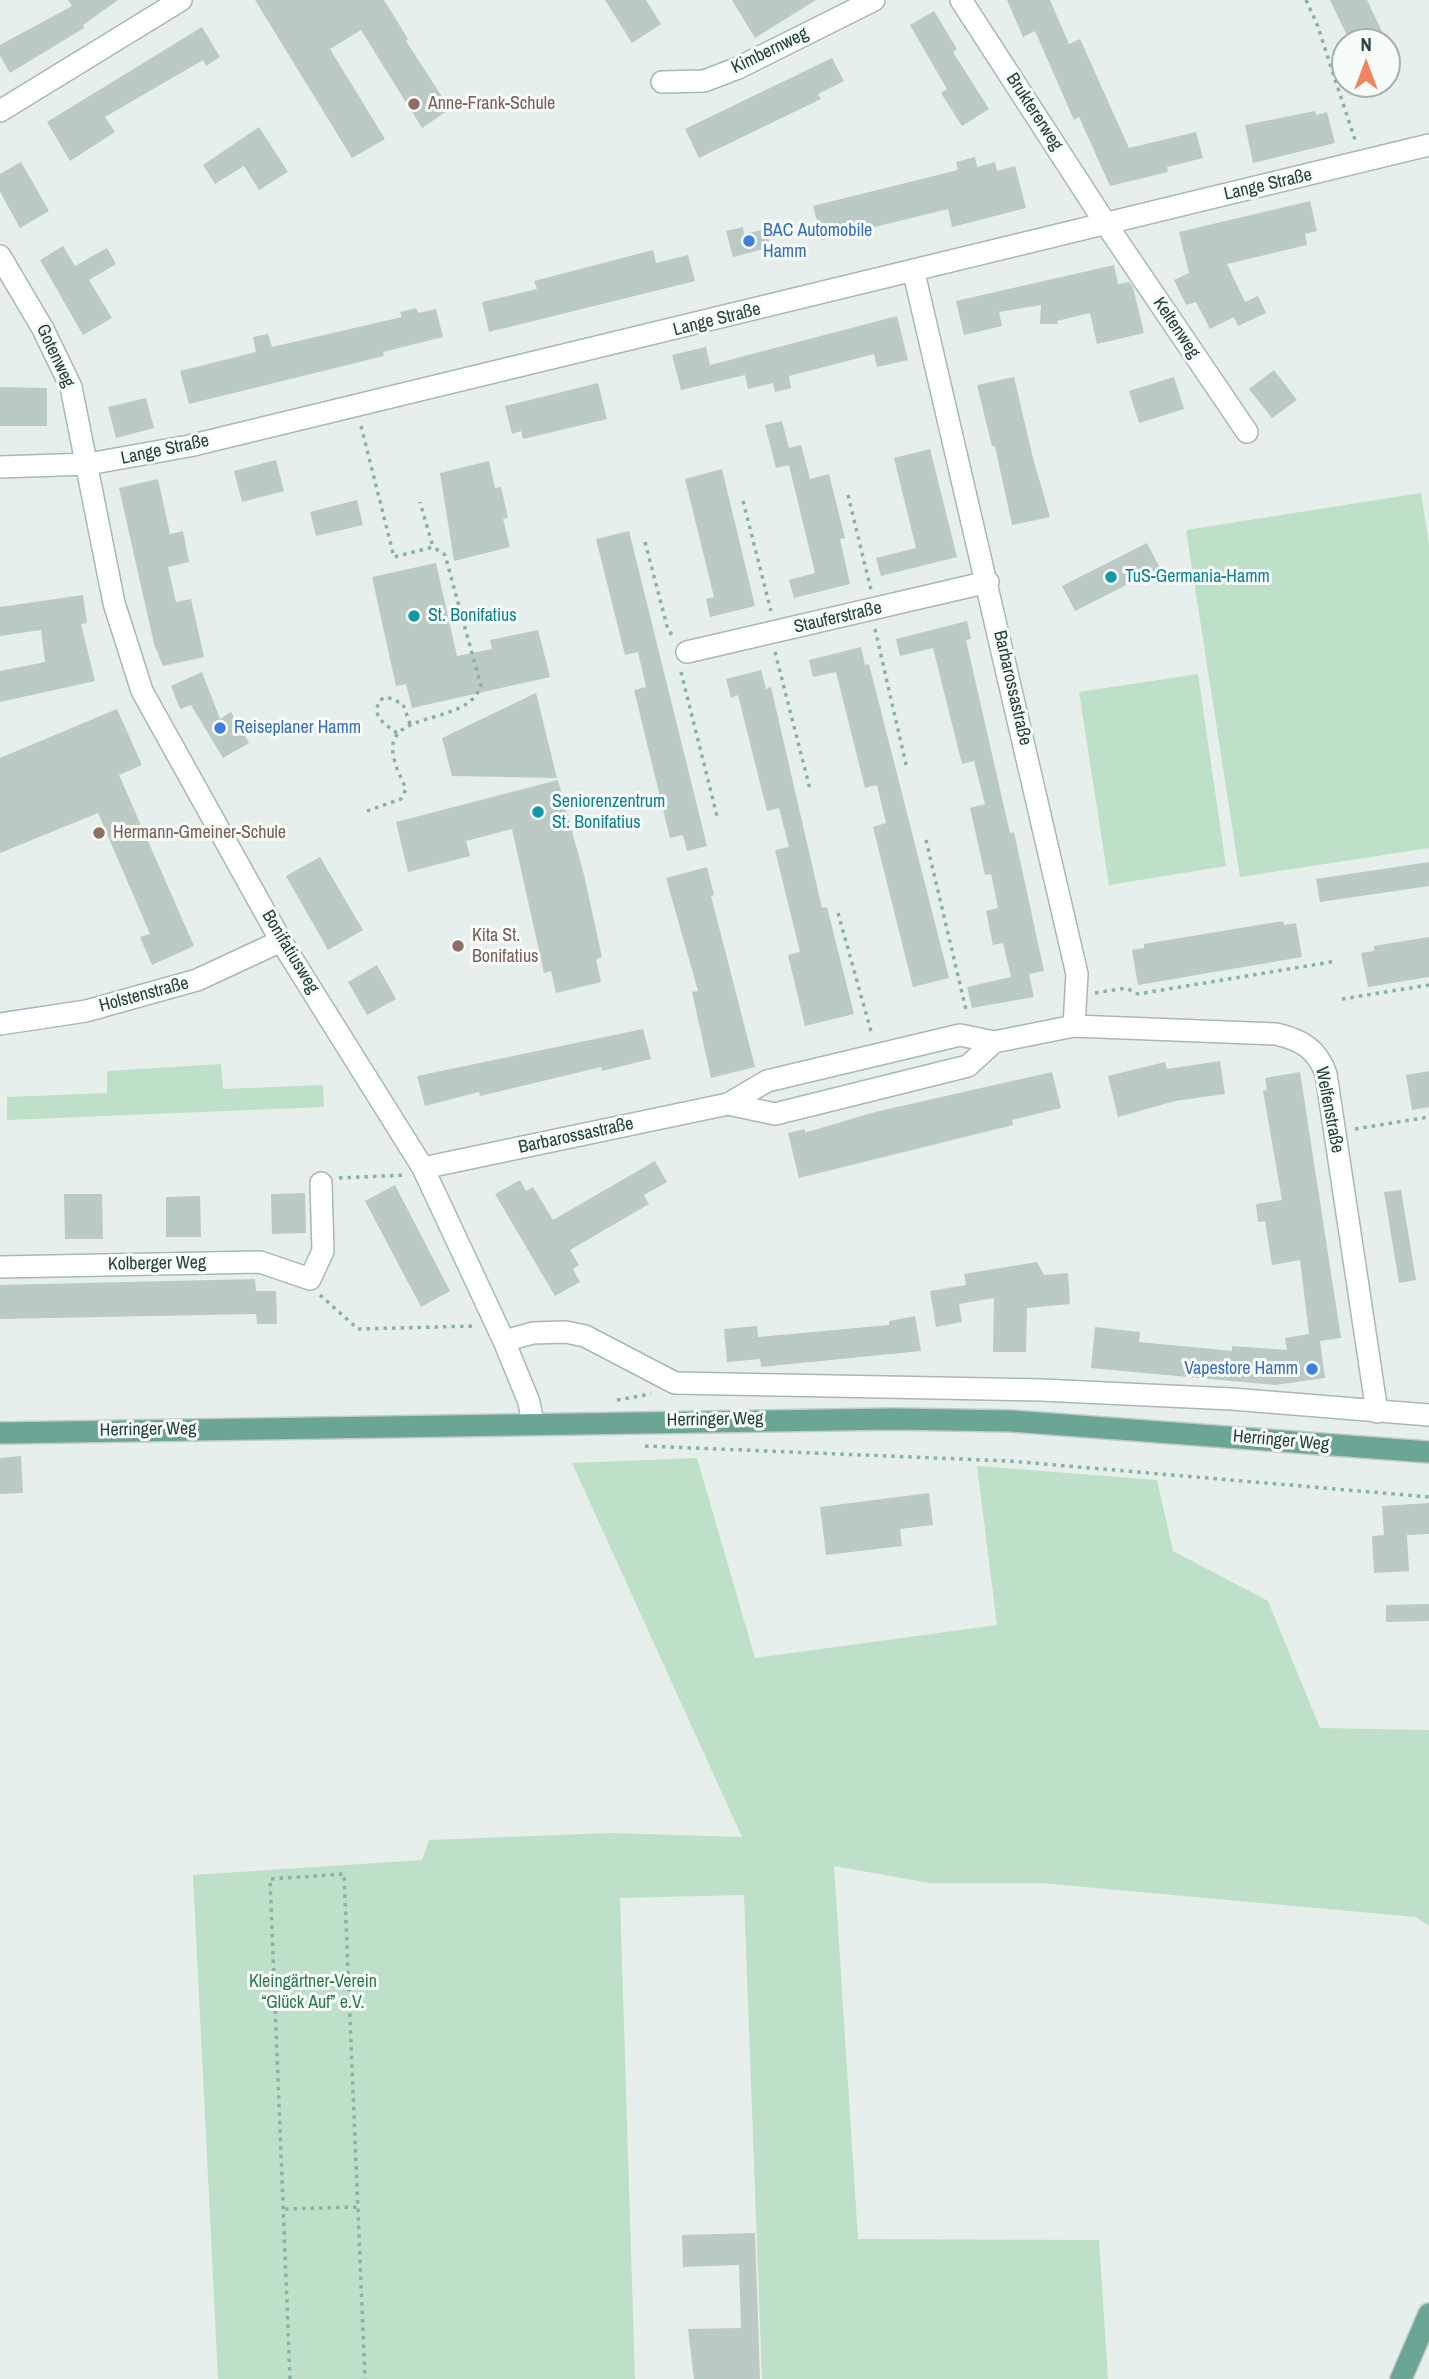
<!DOCTYPE html>
<meta charset="utf-8">
<style>
body{margin:0}
#map{position:relative;width:1429px;height:2379px;overflow:hidden;background:#e6efeb;font-family:"Archivo Narrow",sans-serif}
canvas{display:block}
.north{position:absolute;left:1331px;top:28px;width:70px;height:70px;box-sizing:border-box;background:#f7fbf9;border:2px solid #a3b1ad;border-radius:50%;rotate:0deg;font-size:19px;font-weight:700;line-height:28px;text-align:center;color:#24423a}
.north::after{content:'';display:block;margin:auto;width:24px;height:32px;background:#f4845f;clip-path:polygon(50% 0,100% 100%,50% 72%,0 100%)}
</style>
<div id="map">
<canvas width="1429" height="2379"></canvas>
<div class="north">N</div>
</div>
<script>
const context = document.querySelector('canvas').getContext('2d');
context.lineJoin = 'round';
function fillPath(path, color) { context.fillStyle = color; context.fill(path, 'evenodd'); }
function strokePath(path, color, width, dash) { context.strokeStyle = color; context.lineWidth = width; context.lineCap = dash ? 'butt' : 'round'; context.setLineDash(dash || []); context.stroke(path); }
function drawText(font, color, halo, rows, align = 'center') {
  context.font = font + ' "Archivo Narrow",sans-serif'; context.lineWidth = 6; context.setLineDash([]); context.textBaseline = 'middle'; context.strokeStyle = halo; context.fillStyle = color; for (const [text, x, y, turn = 0] of rows) {
    context.save(); context.translate(x, y); context.rotate((+turn || 0) * Math.PI / 180); context.textAlign = isNaN(turn) ? turn : align; if (halo) context.strokeText(text, 0, 0); context.fillText(text, 0, 0); context.restore();
  }
}
const green = new Path2D(`
 M 1421,493 L 1429,545 L 1429,848 L 1240,877 L 1186,530 Z
 M 1198,674 L 1226,866 L 1109,885 L 1079,692 Z
 M 221,1064 L 223,1089 L 323,1085 L 324,1107 L 7,1120 L 7,1097 L 107,1093 L 107,1071 Z
 M 697,1458 L 755,1658 L 997,1625 L 977,1466 L 1157,1480 L 1173,1551 L 1268,1601 L 1320,1728 L 1429,1730 L 1429,1926 L 1416,1917 L 1040,1883 L 930,1883 L 834,1866 L 858,2239 L 1099,2240 L 1108,2379 L 762,2379 L 744,1895 L 620,1898 L 635,2379 L 218,2379 L 193,1875 L 422,1860 L 429,1840 L 611,1833 L 742,1837 L 572,1463 Z`);
const building = new Path2D(`
 M 68,0 L 118,0 L 83,25 L 84,28 L 10,73 L 0,56 L 0,45 L 72,6 Z
 M 255,0 L 384,0 L 408,39 L 406,41 L 450,109 L 422,128 L 361,30 L 330,49 L 385,139 L 352,158 Z
 M 605,0 L 646,0 L 661,24 L 632,43 Z
 M 732,0 L 816,0 L 755,38 Z
 M 1007,0 L 1050,0 L 1069,44 L 1080,39 L 1129,148 L 1196,132 L 1203,158 L 1167,167 L 1168,172 L 1110,186 L 1079,117 L 1074,120 L 1035,31 L 1023,37 Z
 M 1330,0 L 1367,0 L 1387,42 L 1350,42 Z
 M 934,11 L 957,49 L 953,52 L 989,109 L 962,126 L 941,93 L 947,89 L 910,25 Z
 M 202,27 L 220,57 L 206,66 L 203,60 L 105,117 L 115,132 L 70,161 L 47,122 Z
 M 832,58 L 844,81 L 818,94 L 821,99 L 699,158 L 685,129 Z
 M 1315,111 L 1316,115 L 1327,112 L 1335,143 L 1253,163 L 1245,125 Z
 M 259,127 L 288,172 L 259,190 L 244,166 L 215,184 L 203,165 Z
 M 975,157 L 977,167 L 995,162 L 997,171 L 1015,166 L 1026,208 L 952,227 L 948,209 L 822,240 L 813,206 L 958,170 L 956,162 Z
 M 21,162 L 49,211 L 20,228 L 0,192 L 0,174 Z
 M 1310,201 L 1317,231 L 1305,234 L 1307,245 L 1227,264 L 1245,302 L 1258,296 L 1266,313 L 1238,326 L 1234,317 L 1210,329 L 1196,302 L 1186,305 L 1174,280 L 1189,273 L 1179,232 Z
 M 743,227 L 744,234 L 766,229 L 771,247 L 733,257 L 726,231 Z
 M 63,246 L 75,266 L 107,248 L 116,264 L 89,280 L 112,318 L 83,335 L 40,260 Z
 M 653,250 L 656,263 L 688,255 L 695,281 L 489,332 L 482,302 L 537,289 L 534,281 Z
 M 1114,265 L 1118,284 L 1129,282 L 1133,287 L 1144,333 L 1097,344 L 1090,313 L 1057,321 L 1058,324 L 1040,324 L 1041,305 L 999,312 L 1002,326 L 964,335 L 956,301 Z
 M 416,308 L 418,313 L 436,309 L 443,337 L 383,352 L 384,356 L 189,404 L 180,371 L 256,352 L 253,337 L 268,334 L 272,347 L 402,317 L 400,312 Z
 M 897,316 L 908,360 L 877,367 L 874,354 L 789,376 L 791,388 L 775,392 L 773,383 L 748,389 L 745,375 L 681,390 L 672,355 L 706,347 L 710,365 Z
 M 1274,370 L 1297,400 L 1272,418 L 1249,389 Z
 M 1014,377 L 1033,458 L 1050,517 L 1012,525 L 995,446 L 992,446 L 977,385 Z
 M 1174,377 L 1184,409 L 1139,423 L 1129,391 Z
 M 598,383 L 607,419 L 523,439 L 521,431 L 512,434 L 505,406 Z
 M 0,387 L 47,388 L 47,426 L 0,426 Z
 M 146,398 L 154,428 L 116,438 L 108,407 Z
 M 782,421 L 789,448 L 801,445 L 810,479 L 829,474 L 845,538 L 840,539 L 850,584 L 794,598 L 789,580 L 815,573 L 789,465 L 776,468 L 765,425 Z
 M 930,449 L 957,557 L 881,576 L 876,558 L 916,548 L 894,458 Z
 M 276,460 L 284,491 L 242,502 L 234,471 Z
 M 489,461 L 495,488 L 501,487 L 508,518 L 503,519 L 510,547 L 454,561 L 440,473 Z
 M 722,469 L 755,606 L 710,617 L 706,599 L 714,597 L 685,479 Z
 M 158,479 L 170,534 L 183,531 L 189,562 L 168,567 L 176,602 L 191,599 L 204,657 L 163,666 L 154,644 L 119,488 Z
 M 357,500 L 363,525 L 316,536 L 310,512 Z
 M 629,531 L 707,846 L 687,851 L 683,835 L 670,838 L 634,690 L 646,687 L 638,652 L 625,655 L 596,539 Z
 M 1147,543 L 1160,568 L 1075,611 L 1062,586 Z
 M 436,563 L 457,656 L 492,649 L 490,640 L 538,630 L 550,677 L 412,708 L 406,684 L 396,686 L 372,577 Z
 M 83,595 L 87,623 L 81,624 L 95,681 L 0,702 L 0,671 L 45,662 L 41,630 L 0,636 L 0,607 Z
 M 967,621 L 971,639 L 966,640 L 1010,833 L 1014,832 L 1044,971 L 1029,974 L 1034,997 L 972,1008 L 967,987 L 1011,977 L 1003,943 L 993,945 L 986,911 L 998,908 L 991,874 L 985,875 L 970,808 L 985,804 L 974,761 L 962,764 L 933,648 L 900,656 L 896,639 Z
 M 861,647 L 865,665 L 869,664 L 949,978 L 913,987 L 873,827 L 886,823 L 877,785 L 865,788 L 836,672 L 813,677 L 809,660 Z
 M 761,670 L 766,689 L 771,687 L 822,908 L 827,907 L 854,1014 L 805,1026 L 788,955 L 800,952 L 775,850 L 789,847 L 779,808 L 767,811 L 738,695 L 731,698 L 726,679 Z
 M 202,672 L 220,719 L 231,712 L 249,743 L 223,758 L 191,705 L 180,709 L 171,686 Z
 M 536,693 L 557,778 L 452,776 L 442,738 Z
 M 117,709 L 142,765 L 119,775 L 194,946 L 152,965 L 140,937 L 150,934 L 98,813 L 0,853 L 0,758 Z
 M 558,780 L 584,875 L 602,957 L 596,959 L 601,982 L 556,993 L 551,971 L 544,973 L 512,829 L 466,841 L 470,856 L 408,872 L 396,822 Z
 M 320,857 L 363,930 L 328,950 L 286,876 Z
 M 1429,862 L 1429,886 L 1320,902 L 1316,879 Z
 M 707,867 L 714,895 L 711,896 L 755,1067 L 711,1078 L 692,992 L 698,991 L 666,878 Z
 M 1283,921 L 1284,925 L 1296,923 L 1302,957 L 1138,985 L 1132,950 L 1144,948 L 1144,944 Z
 M 1429,937 L 1429,977 L 1368,987 L 1361,953 L 1374,951 L 1374,946 Z
 M 377,965 L 396,999 L 367,1015 L 348,982 Z
 M 643,1029 L 651,1059 L 602,1071 L 601,1067 L 480,1096 L 479,1092 L 425,1106 L 417,1076 Z
 M 1220,1061 L 1225,1094 L 1175,1101 L 1118,1117 L 1108,1076 L 1165,1062 L 1167,1069 Z
 M 1429,1071 L 1429,1107 L 1412,1110 L 1406,1075 Z
 M 1052,1072 L 1061,1108 L 1012,1120 L 1013,1125 L 799,1178 L 788,1133 L 805,1129 L 805,1132 L 811,1131 L 875,1112 Z
 M 1300,1072 L 1341,1338 L 1320,1341 L 1325,1378 L 1275,1385 L 1091,1368 L 1095,1327 L 1140,1332 L 1139,1342 L 1232,1351 L 1232,1346 L 1287,1350 L 1285,1338 L 1309,1334 L 1300,1260 L 1272,1265 L 1265,1221 L 1258,1222 L 1256,1204 L 1282,1200 L 1263,1091 L 1267,1090 L 1265,1078 Z
 M 655,1161 L 667,1182 L 644,1195 L 649,1204 L 570,1250 L 579,1265 L 573,1269 L 580,1282 L 555,1296 L 495,1194 L 520,1180 L 526,1191 L 533,1187 L 553,1220 Z
 M 395,1185 L 450,1291 L 421,1307 L 365,1201 Z
 M 1401,1190 L 1416,1280 L 1399,1283 L 1384,1192 Z
 M 305,1193 L 306,1233 L 272,1234 L 271,1194 Z
 M 64,1194 L 102,1194 L 103,1239 L 65,1239 Z
 M 200,1196 L 201,1237 L 166,1237 L 166,1197 Z
 M 1037,1262 L 1044,1275 L 1068,1273 L 1070,1304 L 1027,1308 L 1026,1352 L 993,1352 L 994,1298 L 959,1304 L 962,1322 L 936,1327 L 930,1291 L 966,1285 L 964,1274 Z
 M 255,1279 L 256,1291 L 276,1291 L 277,1324 L 257,1324 L 256,1314 L 0,1319 L 0,1285 Z
 M 915,1316 L 921,1351 L 761,1367 L 760,1359 L 727,1362 L 724,1329 L 757,1326 L 758,1337 L 889,1325 L 889,1321 Z
 M 21,1456 L 23,1493 L 0,1494 L 0,1458 Z
 M 929,1493 L 933,1525 L 900,1529 L 902,1546 L 826,1555 L 820,1507 Z
 M 1429,1503 L 1429,1534 L 1407,1535 L 1409,1571 L 1374,1573 L 1372,1536 L 1384,1535 L 1382,1506 Z
 M 1429,1604 L 1429,1621 L 1386,1622 L 1386,1605 Z
 M 755,2233 L 760,2379 L 694,2379 L 688,2329 L 741,2328 L 739,2265 L 683,2267 L 682,2235 Z`);
const path = new Path2D(`
 M 1306,0 L 1317,24 L 1356,143
 M 361,426 L 394,557 L 433,547 L 420,502
 M 848,495 L 871,590
 M 743,501 L 771,611
 M 645,542 L 668,630 L 673,636
 M 875,629 L 907,769
 M 775,652 L 810,789
 M 681,672 L 717,816
 M 397,733 C 384,723 371,717 380,700 L 387,697 L 403,704 L 410,724
 M 367,811 L 401,799 L 406,789 C 402,779 396,769 394,758 C 381,708 466,728 481,686 L 445,555 L 433,547
 M 926,840 L 967,1014
 M 838,913 L 872,1035
 M 1095,993 L 1126,988 L 1138,994 L 1337,961
 M 1342,999 L 1429,985
 M 1355,1129 L 1429,1117
 M 339,1178 L 405,1175
 M 320,1295 L 358,1329 L 475,1326
 M 617,1400 L 651,1394
 M 645,1446 L 1009,1461 L 1429,1497
 M 285,2209 L 358,2207
 M 290,2379 L 270,1879 L 344,1874 L 365,2379`);
const minor = new Path2D(`
 M 961,0 L 1106,224 L 1247,432
 M 662,82 L 704,81 L 738,68 L 874,0
 M 0,111 L 181,0
 M 0,256 L 43,329 L 71,387 L 114,603 L 142,691 L 281,941 L 423,1168 L 504,1341 L 529,1402 L 533,1424
 M 914,273 L 1077,974 L 1074,1026
 M 0,467 L 88,464 L 189,446 L 1429,145
 M 687,652 L 988,582
 M 0,1024 L 86,1011 L 197,980 L 281,941
 M 960,1035 L 994,1042 L 968,1066 L 775,1114 L 728,1104 L 767,1081 Z
 M 994,1042 L 1074,1026 L 1276,1034 C 1302,1040 1317,1049 1326,1074 L 1377,1412
 M 423,1168 L 728,1104
 M 0,1267 L 260,1262 L 310,1279 L 323,1251 L 321,1183
 M 504,1341 L 533,1333 L 566,1332 L 585,1336 L 675,1383 L 1041,1390 L 1232,1399 L 1429,1415`);
const major = new Path2D(`
 M 0,1433 L 894,1419 L 1011,1421 L 1429,1452
 M 1401,2379 L 1429,2314`);
const markers = [
 [414,104,7,"#8d6e63"],
 [749,241,7,"#3f7fe0"],
 [1111,577,7,"#0f9aa8"],
 [414,616,7,"#0f9aa8"],
 [220,728,7,"#3f7fe0"],
 [538,812,7,"#0f9aa8"],
 [99,833,7,"#8d6e63"],
 [458,946,7,"#8d6e63"],
 [1312,1369,7,"#3f7fe0"]
];
const streetNames = [
 ["Kimbernweg",770,51,-26],
 ["Bruktererweg",1034,112,57],
 ["Lange Straße",1268,185,-13],
 ["Lange Straße",717,320,-14],
 ["Keltenweg",1176,328,56],
 ["Gotenweg",55,356,65],
 ["Lange Straße",165,450,-12],
 ["Stauferstraße",838,618,-13],
 ["Barbarossastraße",1012,688,77],
 ["Bonifatiusweg",290,952,59],
 ["Holstenstraße",144,995,-15],
 ["Welfenstraße",1329,1110,79],
 ["Barbarossastraße",576,1136,-12],
 ["Kolberger Weg",157,1264,-1],
 ["Herringer Weg",715,1420,-1],
 ["Herringer Weg",148,1430,-1],
 ["Herringer Weg",1281,1441,5]
];
const educationNames = [
 ["Anne-Frank-Schule",428,104],
 ["Hermann-Gmeiner-Schule",113,833],
 ["Kita St.",472,936],
 ["Bonifatius",472,957]
];
const shopNames = [
 ["BAC Automobile",763,231],
 ["Hamm",763,252],
 ["Reiseplaner Hamm",234,728],
 ["Vapestore Hamm",1298,1369,"right"]
];
const cultureNames = [
 ["TuS-Germania-Hamm",1125,577],
 ["St. Bonifatius",428,616],
 ["Seniorenzentrum",552,802],
 ["St. Bonifatius",552,823]
];
const parkNames = [
 ["Kleingärtner-Verein",313,1982],
 ["“Glück Auf” e.V.",313,2003]
];
fillPath(green, '#bfe0c8');
fillPath(building, '#bbcac4');
strokePath(minor, '#a8b8b2', 24);
strokePath(major, '#c2cac8', 24);
strokePath(path, '#86b3a5', 3.5, [3.5, 5]);
strokePath(minor, '#fff', 21);
strokePath(major, '#6aa596', 21);
for (const [x, y, r, color] of markers) { const dot = new Path2D(); dot.arc(x, y, r, 0, 2 * Math.PI); context.fillStyle = color; context.fill(dot); strokePath(dot, '#f7fbf9', 2.5); }
drawText('18px', '#24423a', '#f7fbf9', streetNames);
drawText('18px', '#785e54', '#f7fbf9', educationNames, 'left');
drawText('18px', '#366cbe', '#f7fbf9', shopNames, 'left');
drawText('18px', '#0d838f', '#f7fbf9', cultureNames, 'left');
drawText('18px', '#2d7a4b', '#f7fbf9', parkNames);
</script>
